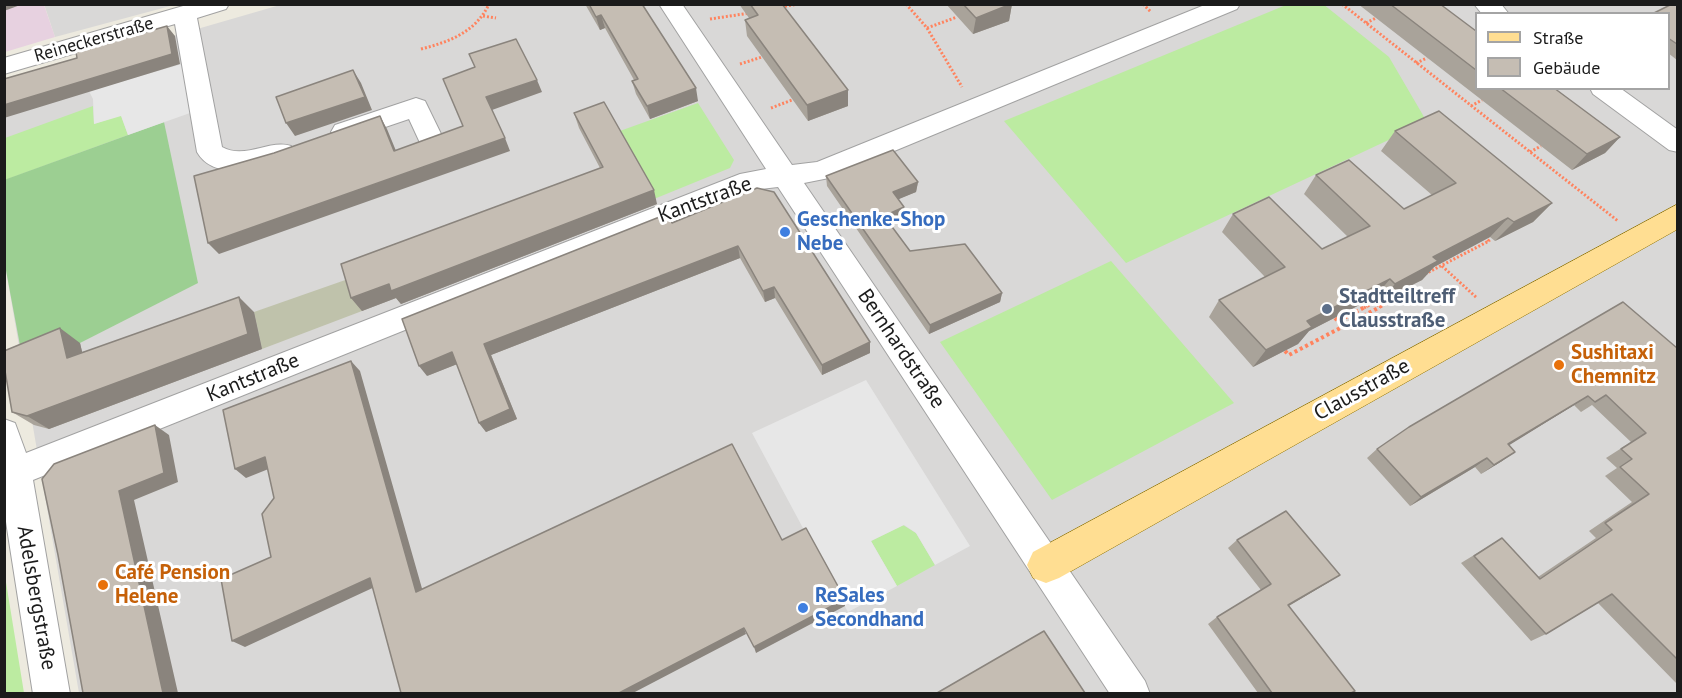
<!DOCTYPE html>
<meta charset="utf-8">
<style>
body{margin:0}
#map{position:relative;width:1682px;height:698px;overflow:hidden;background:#edeadf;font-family:"PT Sans",sans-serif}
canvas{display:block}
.frame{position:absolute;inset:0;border:6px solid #1b1b1b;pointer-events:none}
.legend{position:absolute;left:1475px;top:12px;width:195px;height:78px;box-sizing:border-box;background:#fff;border:2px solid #a4a4a4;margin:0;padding:8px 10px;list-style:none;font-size:18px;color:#1b1b1b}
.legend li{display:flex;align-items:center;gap:12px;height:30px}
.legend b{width:30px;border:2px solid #a4a4a4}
</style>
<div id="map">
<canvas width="1682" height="698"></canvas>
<div class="frame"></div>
<ul class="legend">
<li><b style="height:8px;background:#ffde92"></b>Straße</li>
<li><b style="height:16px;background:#c5bdb3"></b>Gebäude</li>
</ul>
</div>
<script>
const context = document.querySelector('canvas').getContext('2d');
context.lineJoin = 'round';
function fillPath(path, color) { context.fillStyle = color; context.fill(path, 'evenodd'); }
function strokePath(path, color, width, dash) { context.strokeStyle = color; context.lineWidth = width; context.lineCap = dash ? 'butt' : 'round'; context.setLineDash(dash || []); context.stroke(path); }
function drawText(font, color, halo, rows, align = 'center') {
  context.font = font + ' "PT Sans",sans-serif'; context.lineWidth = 6; context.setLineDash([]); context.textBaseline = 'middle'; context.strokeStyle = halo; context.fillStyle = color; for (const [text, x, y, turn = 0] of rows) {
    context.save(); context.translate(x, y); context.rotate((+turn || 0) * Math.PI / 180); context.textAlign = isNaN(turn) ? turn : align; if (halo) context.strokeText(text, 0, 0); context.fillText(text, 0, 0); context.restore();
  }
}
const residential = new Path2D(`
 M 44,4 L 174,5 L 55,37 Z
 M 280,5 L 1677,5 L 1677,693 L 79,693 L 5,265 L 4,85 ZM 1476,14 L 1668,14 L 1668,88 L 1476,88 Z`);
const industrial = new Path2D(`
 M 5,5 L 44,5 L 55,37 L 5,52 Z`);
const construction = new Path2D(`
 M 351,278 L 362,311 L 262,349 L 254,312 Z`);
const grass = new Path2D(`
 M 1323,4 L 1389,57 L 1427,122 L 1126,263 L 1004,121 L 1286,5 Z
 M 698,103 L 734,160 L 730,168 L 654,199 L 617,132 Z
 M 93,106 L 94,124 L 121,115 L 128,135 L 5,180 L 5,138 Z
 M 1111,261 L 1234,403 L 1052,500 L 940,342 Z
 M 903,525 L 916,533 L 935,565 L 897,586 L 871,541 Z
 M 5,576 L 24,693 L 5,693 Z`);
const forest = new Path2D(`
 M 164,122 L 198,283 L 80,343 L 24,367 L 5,265 L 4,180 Z`);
const parking = new Path2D(`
 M 182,64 L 190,113 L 128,135 L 121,116 L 94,124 L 93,99 L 89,91 Z
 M 866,380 L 970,546 L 935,565 L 916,533 L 904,525 L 871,541 L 897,586 L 848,612 L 752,433 Z`);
const pathFar1 = new Path2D(`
 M 906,4 L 927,28 L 962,87
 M 1143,4 L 1151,12
 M 1342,4 L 1618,221
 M 781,7 L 798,4
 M 483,16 L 496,18
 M 710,19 L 750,13
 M 1366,23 L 1376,18
 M 927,28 L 957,17
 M 421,49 C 449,42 476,32 489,4
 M 1416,63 L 1427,58
 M 740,64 L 762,57
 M 1471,106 L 1482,100
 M 771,108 L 792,100
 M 1530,152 L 1541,146
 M 1442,266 L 1477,298
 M 1425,274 L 1489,241 L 1487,239
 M 1364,308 L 1375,302 L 1380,307 L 1403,295`);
const path = new Path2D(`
 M 1379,306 L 1382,306
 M 1335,318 L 1338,321 L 1367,306
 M 1285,351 L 1289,355 L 1380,307`);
const minor = new Path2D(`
 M 190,4 L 229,4 L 226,9 L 197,18 L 222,147 C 245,160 269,139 291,146 L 295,153 L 291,160 C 265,168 215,183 197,152 L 175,24 L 4,74 L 4,58 Z
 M 659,4 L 682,4 L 792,165 L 817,162 L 1207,4 L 1240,4 L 1237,9 L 829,178 L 804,183 L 1145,681 L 1150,694 L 1110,694 L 778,187 L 752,190 L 33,480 L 70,694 L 33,694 L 4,509 L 4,419 L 15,423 L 26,453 L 740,174 L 766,169 Z
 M 1474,4 L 1501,4 L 1509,14 L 1482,14 Z
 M 1590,88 L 1620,88 L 1678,130 L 1678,152 L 1669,150 L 1593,94 Z
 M 416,98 L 425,101 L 443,138 L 439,145 L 430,147 L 421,145 L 409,119 L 344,141 L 335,139 L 331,132 L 335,125 Z`);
const major = new Path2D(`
 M 1678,204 L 1678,229 L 1059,578 L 1046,583 L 1033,578 L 1027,565 L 1033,552 Z`);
const wall = new Path2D(`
 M 585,4 L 642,4 L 698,101 L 650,119 L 636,94 L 632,81 L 634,80 L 605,28 L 600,30 Z
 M 739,4 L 782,4 L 848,90 L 848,106 L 808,121 L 747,36 L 745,20 L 749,18 Z
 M 946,4 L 1012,4 L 1009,21 L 973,34 Z
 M 1358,4 L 1440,4 L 1476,31 L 1476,88 L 1554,88 L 1620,137 L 1605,153 L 1572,170 Z
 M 1677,4 L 1677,60 L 1668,53 L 1668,14 Z
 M 574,113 L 657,204 L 401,304 L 396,298 L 362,311 L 351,298 L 600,168 L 579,128 Z
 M 1395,131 L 1552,203 L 1533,222 L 1495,241 L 1490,237 L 1434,267 L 1422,280 L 1380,301 L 1375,297 L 1309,331 L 1298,344 L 1253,367 L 1209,317 L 1219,300 L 1265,277 L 1222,232 L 1233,214 L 1322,249 L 1348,237 L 1304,194 L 1316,175 L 1404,209 L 1432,195 L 1381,151 Z
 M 826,176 L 918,182 L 916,192 L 898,199 L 903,217 L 889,223 L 910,251 L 1002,293 L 1000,302 L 929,334 L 827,186 Z
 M 774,192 L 870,353 L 822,375 L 775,298 L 765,302 L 740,258 L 491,355 L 517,419 L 486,432 L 479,423 L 457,364 L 427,376 L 672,223 Z
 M 254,312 L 262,349 L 49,429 L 34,425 L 12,412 L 80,343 L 82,352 Z
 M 1677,348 L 1677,684 L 1598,603 L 1546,634 L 1531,641 L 1461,563 L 1502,538 L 1538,577 L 1596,538 L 1589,531 L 1632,502 L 1605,476 L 1617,468 L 1606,458 L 1631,442 L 1592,405 L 1581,412 L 1574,405 L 1508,445 L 1502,461 L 1481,474 L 1475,467 L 1410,506 L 1367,458 L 1377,449 Z
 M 1237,540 L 1329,582 L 1289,606 L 1351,693 L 1258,693 L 1208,624 L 1217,617 L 1261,590 L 1228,548 Z`);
const shadedWall = new Path2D(`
 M 4,4 L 23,4 L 4,11 Z
 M 1012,4 L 1009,21 L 973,34 L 976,18 Z
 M 601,15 L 605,28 L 600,30 L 596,17 Z
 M 167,26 L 175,36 L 180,64 L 4,118 L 4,105 Z
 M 353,70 L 361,83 L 372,110 L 295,136 L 286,123 Z
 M 537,80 L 542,92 L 492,110 L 486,97 Z
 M 696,88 L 698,101 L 650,119 L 647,106 Z
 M 848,90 L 848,106 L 808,121 L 807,105 Z
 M 380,116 L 387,129 L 401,163 L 394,151 Z
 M 1620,137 L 1605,153 L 1572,170 L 1587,154 Z
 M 505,138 L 510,151 L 219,254 L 208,243 Z
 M 918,182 L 916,192 L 892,202 L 893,192 Z
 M 654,190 L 657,204 L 401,304 L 396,298 L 362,311 L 351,298 Z
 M 1552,203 L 1533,222 L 1495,241 L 1514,222 Z
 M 904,207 L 903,217 L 883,226 L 884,216 Z
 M 1508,218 L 1490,237 L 1434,267 L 1422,280 L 1380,301 L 1395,284 L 1433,257 Z
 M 738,246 L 740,258 L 491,355 L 517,419 L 486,432 L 479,423 L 484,344 Z
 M 1390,279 L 1375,297 L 1309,331 L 1298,344 L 1253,367 L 1266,350 L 1307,321 Z
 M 774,287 L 775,298 L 765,302 L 763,291 Z
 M 1002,293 L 1000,302 L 929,334 L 930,325 Z
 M 239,297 L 254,312 L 262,349 L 49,429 L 27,416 Z
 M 60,328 L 80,343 L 87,372 L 67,358 Z
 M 870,342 L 870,353 L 822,375 L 822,365 Z
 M 452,352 L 460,363 L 427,376 L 419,366 Z
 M 351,361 L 360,371 L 425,599 L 416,592 Z
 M 1588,396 L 1574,405 L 1495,454 L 1508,444 Z
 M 155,425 L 169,435 L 178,482 L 134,500 L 178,693 L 163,693 L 119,491 Z
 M 1515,452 L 1502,461 L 1481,474 L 1494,465 Z
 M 265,457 L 276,466 L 246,478 L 235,469 Z
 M 1487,458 L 1475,467 L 1410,506 L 1421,497 Z
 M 1340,575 L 1329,582 L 1278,612 L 1288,605 Z
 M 370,578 L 379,585 L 245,647 L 232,641 Z
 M 845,599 L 845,606 L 756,653 L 754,647 Z
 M 744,628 L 746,634 L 633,693 L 619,693 Z`);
const building = new Path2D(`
 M 589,4 L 642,4 L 696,88 L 647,106 L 632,81 L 638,79 L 601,15 L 596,17 Z
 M 750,4 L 782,4 L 848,90 L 807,105 L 745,20 L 758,15 Z
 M 963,4 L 1011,4 L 976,18 Z
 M 1390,4 L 1440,4 L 1476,31 L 1476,70 Z
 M 1672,4 L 1677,4 L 1677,44 L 1668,38 L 1668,14 L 1652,14 Z
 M 167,26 L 172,54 L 4,105 L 4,79 L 77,58 L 76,52 Z
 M 516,39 L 537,80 L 486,97 L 505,138 L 208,243 L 194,176 L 274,153 L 380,116 L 394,151 L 463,126 L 443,79 L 475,67 L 469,54 Z
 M 353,70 L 365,97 L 286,123 L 276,97 Z
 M 1500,88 L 1554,88 L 1620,137 L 1587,154 Z
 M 604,102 L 654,190 L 391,291 L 389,284 L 351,298 L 341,264 L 603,167 L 574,113 Z
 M 1439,111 L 1552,203 L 1514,222 L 1508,218 L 1433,257 L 1438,261 L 1395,284 L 1390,279 L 1307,321 L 1312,327 L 1266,350 L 1219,300 L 1285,267 L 1233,214 L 1269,197 L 1322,249 L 1370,226 L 1316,175 L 1349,160 L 1404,209 L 1456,183 L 1395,131 Z
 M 893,150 L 918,182 L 893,192 L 904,207 L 884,216 L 910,251 L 965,244 L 1002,293 L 930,325 L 826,176 Z
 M 757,188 L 774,192 L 870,342 L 822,365 L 774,287 L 763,291 L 738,246 L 484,344 L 510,409 L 479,423 L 452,352 L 419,366 L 402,319 L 667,214 L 672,223 Z
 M 239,297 L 248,334 L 27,416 L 12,412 L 4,365 L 4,351 L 60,328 L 67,358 Z
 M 1623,302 L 1677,348 L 1677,659 L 1612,594 L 1546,634 L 1474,556 L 1502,538 L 1540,579 L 1612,530 L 1605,523 L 1649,494 L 1620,467 L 1632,459 L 1621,449 L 1646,433 L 1606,395 L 1595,402 L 1588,396 L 1508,444 L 1515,452 L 1494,465 L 1487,458 L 1421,497 L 1377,449 L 1409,427 Z
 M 351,361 L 416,592 L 732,444 L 782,540 L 806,528 L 845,599 L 754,647 L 744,628 L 619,693 L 401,693 L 370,578 L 232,641 L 221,579 L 271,557 L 262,514 L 274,498 L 265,457 L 235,469 L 223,410 Z
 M 155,425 L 164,473 L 119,491 L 163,693 L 83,693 L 58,555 L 42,479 L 54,464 Z
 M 1286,511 L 1340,575 L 1288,605 L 1355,691 L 1351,693 L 1272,693 L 1217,617 L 1271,584 L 1237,540 Z
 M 1044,631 L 1085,693 L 937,693 Z`);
const markers = [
 [785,232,6,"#3f7fe0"],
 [1327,309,6,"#5c6f8a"],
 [1559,365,6,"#e8710a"],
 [103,585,6,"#e8710a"],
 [803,608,6,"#3f7fe0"]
];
const farStreetnames = [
 ["Reineckerstraße",94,40,-16]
];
const streetNames = [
 ["Kantstraße",705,200,-20],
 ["Bernhardstraße",901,349,56],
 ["Kantstraße",253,378,-22],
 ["Clausstraße",1362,390,-29],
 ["Adelsbergstraße",36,598,80]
];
const shopNames = [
 ["Geschenke-Shop",797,220],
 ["Nebe",797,244],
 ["ReSales",815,596],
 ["Secondhand",815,620]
];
const serviceNames = [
 ["Stadtteiltreff",1339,297],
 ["Clausstraße",1339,321]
];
const foodNames = [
 ["Sushitaxi",1571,353],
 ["Chemnitz",1571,377],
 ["Café Pension",115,573],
 ["Helene",115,597]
];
fillPath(residential, '#d9d8d7');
fillPath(industrial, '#e7d1e0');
fillPath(construction, '#bfc2ab');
fillPath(grass, '#bceba1');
fillPath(forest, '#9ccf92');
fillPath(parking, '#e7e7e7');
strokePath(minor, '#a2a2a2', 2);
strokePath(major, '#917300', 1);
strokePath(pathFar1, '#ff835e', 3, [2, 2]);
strokePath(path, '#ff835e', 4, [3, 3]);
fillPath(minor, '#fff');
fillPath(major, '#ffde92');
fillPath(wall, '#a9a39a');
fillPath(shadedWall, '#8a847d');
fillPath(building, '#c5bdb3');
strokePath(building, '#8a847d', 1.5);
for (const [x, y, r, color] of markers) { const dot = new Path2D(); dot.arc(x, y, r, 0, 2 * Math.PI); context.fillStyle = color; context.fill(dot); strokePath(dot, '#fff', 2); }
drawText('18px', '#1b1b1b', '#fff', farStreetnames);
drawText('21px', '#1b1b1b', '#fff', streetNames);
drawText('bold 21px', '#366cbe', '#fff', shopNames, 'left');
drawText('bold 21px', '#4e5e75', '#fff', serviceNames, 'left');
drawText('bold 21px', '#c56008', '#fff', foodNames, 'left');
</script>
